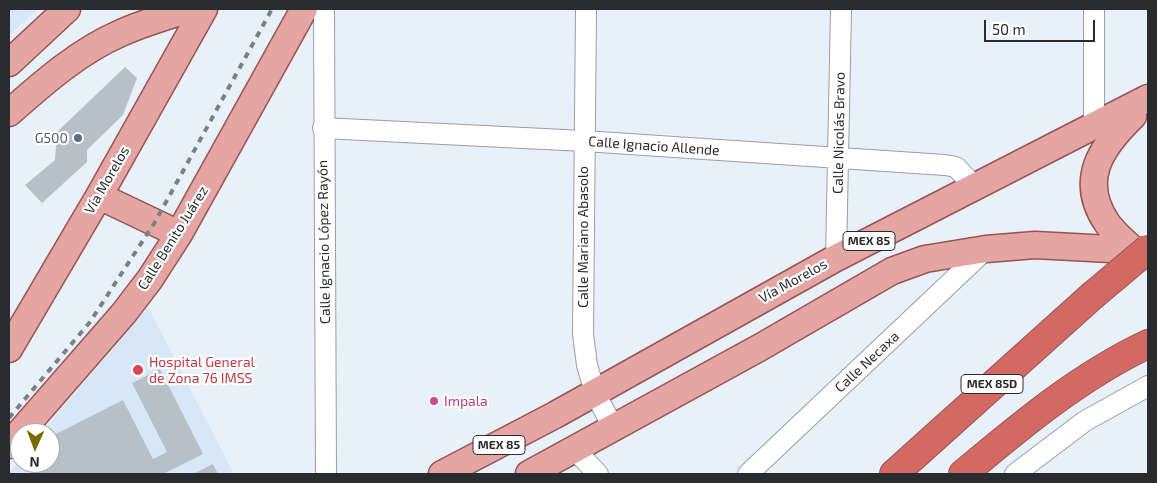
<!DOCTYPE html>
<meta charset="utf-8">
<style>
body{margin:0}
#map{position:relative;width:1157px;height:483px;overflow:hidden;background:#e8f1fa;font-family:"Exo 2",sans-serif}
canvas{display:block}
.frame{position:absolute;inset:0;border:10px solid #292c2f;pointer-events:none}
.north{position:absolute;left:10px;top:423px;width:50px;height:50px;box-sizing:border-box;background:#fff;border:1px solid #a9abac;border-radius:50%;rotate:182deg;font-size:14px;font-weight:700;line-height:20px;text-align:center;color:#292c2f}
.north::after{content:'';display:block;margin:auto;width:18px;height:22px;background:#736a03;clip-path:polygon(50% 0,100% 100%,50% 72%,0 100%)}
.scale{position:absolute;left:984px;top:20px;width:111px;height:22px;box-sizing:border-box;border:2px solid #292c2f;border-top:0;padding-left:6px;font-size:15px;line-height:18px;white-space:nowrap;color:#292c2f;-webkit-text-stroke:4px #fff;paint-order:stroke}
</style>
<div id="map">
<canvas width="1157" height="483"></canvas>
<div class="frame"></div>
<div class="north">N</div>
<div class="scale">50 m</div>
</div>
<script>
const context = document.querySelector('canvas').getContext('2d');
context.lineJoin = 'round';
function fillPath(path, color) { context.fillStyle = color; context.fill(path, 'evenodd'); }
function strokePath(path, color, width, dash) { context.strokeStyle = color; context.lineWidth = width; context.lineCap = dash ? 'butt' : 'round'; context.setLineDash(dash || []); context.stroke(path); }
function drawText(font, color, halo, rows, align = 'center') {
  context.font = font + ' "Exo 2",sans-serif'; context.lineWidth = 4.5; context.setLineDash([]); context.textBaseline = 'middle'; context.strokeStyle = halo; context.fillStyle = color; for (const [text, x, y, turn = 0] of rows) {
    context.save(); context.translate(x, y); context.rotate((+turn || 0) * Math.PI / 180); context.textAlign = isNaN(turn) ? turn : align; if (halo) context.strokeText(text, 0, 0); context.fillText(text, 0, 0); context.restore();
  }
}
const built = new Path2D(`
 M 9,9 L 38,9 L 9,36 Z
 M 148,307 L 234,474 L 9,474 L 20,458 L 20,463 L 50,463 L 50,433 L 41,433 Z`);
const building = new Path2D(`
 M 125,67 L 137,78 L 123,115 L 87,150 L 87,162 L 42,203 L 25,185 L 55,160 L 57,132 Z
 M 160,369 L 203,454 L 163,474 L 32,474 L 28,463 L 50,463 L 50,437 L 123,400 L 153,459 L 167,452 L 132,383 Z
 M 213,464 L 218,474 L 193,474 Z`);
const minor = new Path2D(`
 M 324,9 L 326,474
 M 586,9 L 583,334 L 587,365 L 595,393 L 614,429
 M 323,128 L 584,141 L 945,165 L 956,167 L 975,187
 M 1094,128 L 1094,9
 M 836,258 L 841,9
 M 575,450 L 598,474
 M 748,474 L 986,249
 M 1015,474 L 1085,421 L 1148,386`);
const major = new Path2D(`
 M 9,63 L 67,9
 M 9,113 C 43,83 79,51 121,33 C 143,23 167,16 190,9
 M 1133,116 C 1101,147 1078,180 1107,223 C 1114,233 1125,242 1134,251
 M 99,196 L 179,234
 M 9,349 L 99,196 L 204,9
 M 9,445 L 124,313 L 150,279 L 179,234 L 304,9
 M 442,474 L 555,415 L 836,258 L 1148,98
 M 529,474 L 759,348 L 892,271 L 925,259 L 986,249 L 1035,245 L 1148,251`);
const highway = new Path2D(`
 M 894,474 L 1092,296
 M 963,474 C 1020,426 1080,376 1148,344`);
const rail = new Path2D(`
 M 9,418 L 90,322 L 155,222 L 272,9`);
const highwayBridge = new Path2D(`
 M 1092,296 L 1148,249`);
const markers = [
 [78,138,5,"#5c6f8a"],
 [138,370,6,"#e0444e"],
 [434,401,5,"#d1479c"]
];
const shields = [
 [869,241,52],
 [992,384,62],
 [499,445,52]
];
const shieldNames = [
 ["MEX 85",869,241],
 ["MEX 85D",992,384],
 ["MEX 85",499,445]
];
const streetNames = [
 ["Calle Nicolás Bravo",839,133,-89],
 ["Calle Ignacio Allende",654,146,4],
 ["Vía Morelos",107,180,-60],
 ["Calle Mariano Abasolo",583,237,-90],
 ["Calle Benito Juárez",173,238,-58],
 ["Calle Ignacio López Rayón",324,242,-91],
 ["Vía Morelos",793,281,-29],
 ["Calle Necaxa",867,362,-43]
];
const serviceNames = [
 ["G500",68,138]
];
const healthNames = [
 ["Hospital General",149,362],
 ["de Zona 76 IMSS",149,378]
];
const hotelNames = [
 ["Impala",444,401]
];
fillPath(built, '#d8e7f6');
fillPath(building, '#b7c0c8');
strokePath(minor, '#979fa8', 22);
strokePath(major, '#985451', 29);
strokePath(highway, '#985451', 30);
strokePath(minor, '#fff', 20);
strokePath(major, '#e5a5a2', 26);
strokePath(highway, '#d46964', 28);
strokePath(rail, '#7b8086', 4, [6, 6]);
strokePath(highwayBridge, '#985451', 30, []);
strokePath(highwayBridge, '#d46964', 28);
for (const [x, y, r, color] of markers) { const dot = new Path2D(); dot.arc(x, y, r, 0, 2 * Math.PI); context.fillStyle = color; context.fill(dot); strokePath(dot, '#fff', 2); }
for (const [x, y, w] of shields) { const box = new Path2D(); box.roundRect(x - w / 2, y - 9.5, w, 19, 4); context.fillStyle = '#fff'; context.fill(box); strokePath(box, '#292c2f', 1); }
drawText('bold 12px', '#292c2f', null, shieldNames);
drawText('14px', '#292c2f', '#fff', streetNames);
drawText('14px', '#4e5e75', '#fff', serviceNames, 'right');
drawText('14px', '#be3a42', '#fff', healthNames, 'left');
drawText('14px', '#b23c85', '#fff', hotelNames, 'left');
</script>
